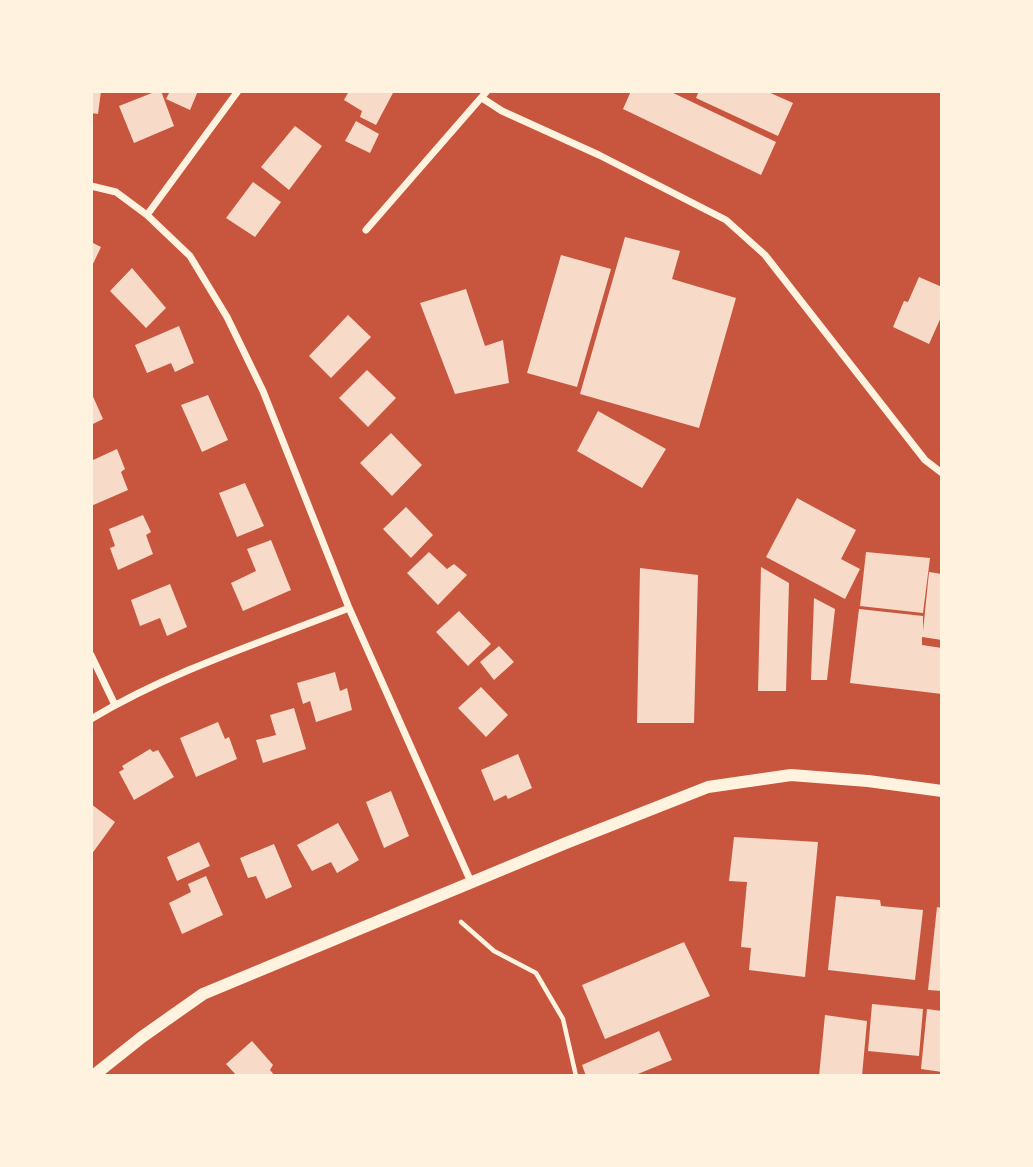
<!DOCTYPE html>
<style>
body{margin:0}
#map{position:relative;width:1033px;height:1167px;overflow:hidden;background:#c8553d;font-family:"Open Sans",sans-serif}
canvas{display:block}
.frame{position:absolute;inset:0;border:93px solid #fff3e0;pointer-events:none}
</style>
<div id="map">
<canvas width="1033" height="1167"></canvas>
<div class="frame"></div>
</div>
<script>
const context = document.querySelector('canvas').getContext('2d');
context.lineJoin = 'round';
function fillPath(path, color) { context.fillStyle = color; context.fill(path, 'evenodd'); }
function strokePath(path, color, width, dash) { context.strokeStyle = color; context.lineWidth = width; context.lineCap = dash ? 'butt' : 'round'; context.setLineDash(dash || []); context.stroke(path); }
const building = new Path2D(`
 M 91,91 L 101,91 L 98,114 L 91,113 Z
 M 157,91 L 161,91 L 174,126 L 134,143 L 119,106 Z
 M 170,91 L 198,91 L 190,110 L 166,99 Z
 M 349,91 L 394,91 L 376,125 L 360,117 L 362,111 L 344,100 Z
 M 631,91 L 669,91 L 776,142 L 761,175 L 623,109 Z
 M 699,91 L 766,91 L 793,103 L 778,136 L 696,98 Z
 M 356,121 L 379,134 L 370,153 L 345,141 Z
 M 295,126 L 322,146 L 289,190 L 261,167 Z
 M 253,182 L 281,202 L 255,237 L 226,218 Z
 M 625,237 L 680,251 L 672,279 L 736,298 L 699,428 L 580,394 Z
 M 91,242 L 101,247 L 91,268 Z
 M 561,255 L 611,269 L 577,387 L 527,373 Z
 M 132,268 L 166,308 L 146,328 L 110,291 Z
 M 919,277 L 942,287 L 942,315 L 929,344 L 893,327 L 904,301 L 908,302 Z
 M 466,289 L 485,346 L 503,340 L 509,383 L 455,394 L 420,303 Z
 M 348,315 L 371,337 L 331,378 L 309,356 Z
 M 179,326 L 194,363 L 175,372 L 171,363 L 147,373 L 135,345 Z
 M 367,370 L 396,398 L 368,427 L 339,398 Z
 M 91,392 L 103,419 L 91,425 Z
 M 208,395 L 228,440 L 202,452 L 181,405 Z
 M 598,411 L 666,449 L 642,488 L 577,451 Z
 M 391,433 L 422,465 L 392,496 L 360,463 Z
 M 117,449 L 125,469 L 121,472 L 128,490 L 91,506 L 91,461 Z
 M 245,483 L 264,526 L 237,537 L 219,493 Z
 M 797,498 L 856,530 L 841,559 L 860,569 L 845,599 L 766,557 Z
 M 406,507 L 433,535 L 411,558 L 383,529 Z
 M 143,515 L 151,532 L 146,535 L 153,554 L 118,570 L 110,548 L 115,546 L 109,529 Z
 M 271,540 L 291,590 L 243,611 L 231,583 L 256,571 L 247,549 Z
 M 429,552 L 447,569 L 454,564 L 467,575 L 438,605 L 407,573 Z
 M 866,552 L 930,558 L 923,613 L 860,606 Z
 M 761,567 L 789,583 L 786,691 L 758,691 Z
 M 640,568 L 698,575 L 694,723 L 637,723 Z
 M 929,572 L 942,574 L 942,640 L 922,637 L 922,645 L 942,648 L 942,694 L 850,683 L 859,609 L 923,616 L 923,631 Z
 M 170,584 L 187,627 L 167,636 L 160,618 L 140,626 L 131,600 Z
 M 814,598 L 835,609 L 827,680 L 811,680 Z
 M 459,611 L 491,644 L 468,666 L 436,632 Z
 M 499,646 L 514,662 L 494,680 L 480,662 Z
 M 335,672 L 340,691 L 347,688 L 352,710 L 316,722 L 310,701 L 303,704 L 297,683 Z
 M 481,687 L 508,715 L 486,737 L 458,708 Z
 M 294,708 L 306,749 L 263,763 L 256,740 L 276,735 L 270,715 Z
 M 218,722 L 225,739 L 229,737 L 237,759 L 196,777 L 180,738 Z
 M 150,749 L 153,752 L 158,750 L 174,777 L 134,800 L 119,772 L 124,769 L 122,766 Z
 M 518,754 L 532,788 L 508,799 L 506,795 L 494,801 L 481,770 Z
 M 391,791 L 409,836 L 384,848 L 366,802 Z
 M 91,804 L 115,822 L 91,855 Z
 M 338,823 L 359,860 L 337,873 L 331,862 L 312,871 L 297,845 Z
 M 734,837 L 818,842 L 805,977 L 749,970 L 751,948 L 741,947 L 747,882 L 729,881 Z
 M 199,842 L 210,866 L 177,881 L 167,857 Z
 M 274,844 L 292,887 L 266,899 L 256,876 L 248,878 L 240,858 Z
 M 206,876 L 223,915 L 182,934 L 169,903 L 191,892 L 188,884 Z
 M 836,896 L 880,900 L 881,906 L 923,910 L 915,980 L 828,970 Z
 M 937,907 L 942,908 L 942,991 L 928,990 Z
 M 684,942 L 710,996 L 605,1039 L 582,985 Z
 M 872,1004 L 923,1009 L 919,1056 L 868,1051 Z
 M 927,1009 L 942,1011 L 942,1072 L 921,1069 Z
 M 825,1015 L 867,1021 L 862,1076 L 819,1076 Z
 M 659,1031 L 672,1060 L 633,1076 L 586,1076 L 582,1065 Z
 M 252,1041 L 273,1065 L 270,1070 L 275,1076 L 237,1076 L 226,1064 Z`);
const path = new Path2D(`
 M 461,922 L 494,951 L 536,973 L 563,1019 L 576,1076`);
const minor = new Path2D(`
 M 482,98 L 502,111 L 599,155 L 726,220 L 765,255 L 925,460 L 942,473
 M 91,186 L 116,192 L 147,215 L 190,256 L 227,317 L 263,391 L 349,608 L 471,882
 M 147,215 L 238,91
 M 366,230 L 487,91
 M 91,655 L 115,705
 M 91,719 C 171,671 262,642 349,608`);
const tertiary = new Path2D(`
 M 93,1076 L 142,1037 L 203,994 L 566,843 L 708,787 L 791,775 L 868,781 L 942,791`);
fillPath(building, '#f7dbc8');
strokePath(path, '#fff3e0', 4.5);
strokePath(minor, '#fff3e0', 7);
strokePath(tertiary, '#fff3e0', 12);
</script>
